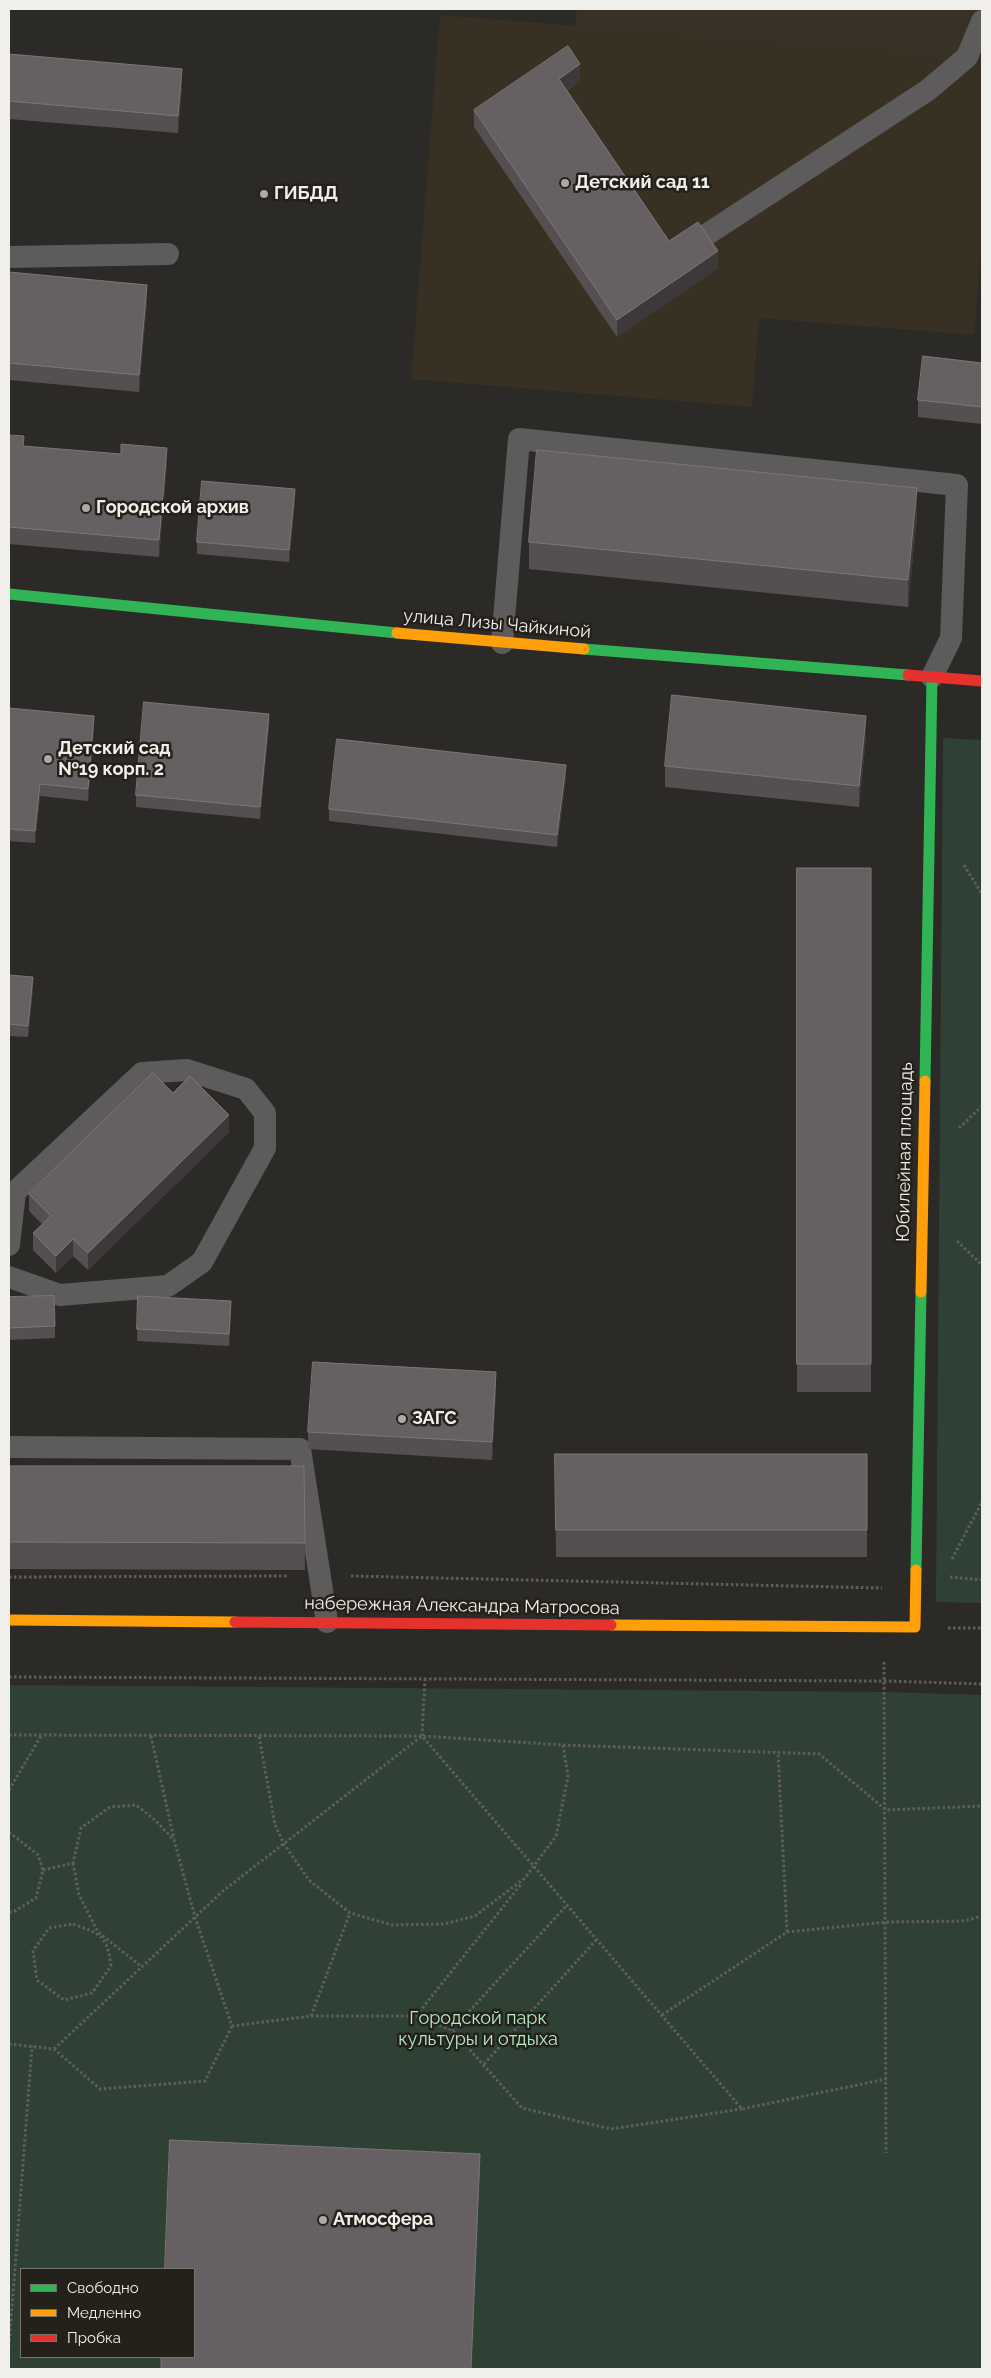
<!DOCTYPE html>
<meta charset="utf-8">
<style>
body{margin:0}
#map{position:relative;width:991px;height:2378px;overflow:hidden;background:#2c2a27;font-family:Raleway,sans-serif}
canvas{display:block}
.frame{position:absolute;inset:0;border:10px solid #f1efeb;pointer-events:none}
.legend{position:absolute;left:20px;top:2268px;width:175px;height:90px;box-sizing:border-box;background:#24211b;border:1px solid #76736e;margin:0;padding:6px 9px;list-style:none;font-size:15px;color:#f1efeb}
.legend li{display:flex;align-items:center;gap:10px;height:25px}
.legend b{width:25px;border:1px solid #76736e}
</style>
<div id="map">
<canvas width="991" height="2378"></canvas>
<div class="frame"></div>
<ul class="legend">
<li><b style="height:6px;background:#30b455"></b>Свободно</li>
<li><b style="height:6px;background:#ff9f0a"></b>Медленно</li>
<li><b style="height:6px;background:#e5322d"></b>Пробка</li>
</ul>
</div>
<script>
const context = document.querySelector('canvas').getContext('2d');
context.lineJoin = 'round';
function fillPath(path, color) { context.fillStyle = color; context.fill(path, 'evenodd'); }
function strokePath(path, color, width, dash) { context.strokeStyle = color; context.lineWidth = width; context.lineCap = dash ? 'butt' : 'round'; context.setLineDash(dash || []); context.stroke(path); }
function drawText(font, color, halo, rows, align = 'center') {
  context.font = font + ' Raleway,sans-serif'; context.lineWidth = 5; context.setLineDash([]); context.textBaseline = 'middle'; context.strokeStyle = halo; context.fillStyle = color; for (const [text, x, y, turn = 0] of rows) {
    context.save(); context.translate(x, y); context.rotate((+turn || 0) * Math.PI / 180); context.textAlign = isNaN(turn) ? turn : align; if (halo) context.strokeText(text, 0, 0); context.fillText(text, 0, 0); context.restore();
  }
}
const built = new Path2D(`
 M 577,9 L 982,9 L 982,58 L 575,26 Z`);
const education = new Path2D(`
 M 440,15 L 982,58 L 982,239 L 974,335 L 759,318 L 752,407 L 411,379 Z`);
const green = new Path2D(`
 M 943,738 L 982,740 L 982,1603 L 936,1602 Z
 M 9,1685 L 887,1692 L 982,1695 L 982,2369 L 9,2369 ZM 21,2269 L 194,2269 L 194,2357 L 21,2357 Z`);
const path = new Path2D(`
 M 964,865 L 982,894
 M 959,1128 L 982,1106
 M 957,1241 L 982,1265
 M 952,1559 L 982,1502
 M 351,1576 L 882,1588
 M 9,1577 L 287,1576
 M 950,1577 L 982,1580
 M 948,1628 L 982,1628
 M 884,1662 L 886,2153
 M 9,1677 L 885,1681 L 982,1684
 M 9,1735 L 422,1736 L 742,2109 L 886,2079
 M 151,1736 L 174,1839
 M 422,1736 L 425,1679
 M 563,1745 L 819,1754 L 886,1810 L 982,1806
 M 9,1790 L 41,1736
 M 9,1832 L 38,1855 L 43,1870 L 36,1898 L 13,1912 L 9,1912
 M 73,1863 L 79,1895 L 98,1932 L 142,1967
 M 43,1870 L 73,1863 L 81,1828 L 110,1807 L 136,1805 L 155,1820 L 174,1840 L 195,1917 L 232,2026 L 311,2016 L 416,2016 L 452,2030 L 522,2108 L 611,2129 L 742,2109
 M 73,1924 C 101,1934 107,1935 111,1966 L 92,1993 L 64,2000 L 37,1980 L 33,1951 L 49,1928 Z
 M 787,1932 L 886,1922 L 964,1921 L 982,1916
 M 662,2015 L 787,1932 L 778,1752
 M 311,2016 L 350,1913
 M 416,2016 L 522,1883
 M 452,2030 L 567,1905
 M 9,2044 L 54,2049 L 100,2089 L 205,2081 L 232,2026
 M 54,2049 L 223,1891 L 422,1736 L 563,1745 L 568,1776 L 556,1836 L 525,1878 L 475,1916 L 444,1924 L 392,1925 L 350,1913 L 309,1880 L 284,1844 L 275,1825 L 259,1736
 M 484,2064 L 597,1939
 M 9,2346 L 32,2046`);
const lane = new Path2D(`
 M 709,233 L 928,90 L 967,57 L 982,21
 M 9,257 L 168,254
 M 502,643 L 519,439 L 957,485 L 951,638 L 932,677
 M 9,1245 L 15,1192 L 142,1073 L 187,1070 L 246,1089 L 265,1113 L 265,1148 L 202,1262 L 168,1286 L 60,1295 L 9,1277
 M 9,1447 L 300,1449 L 327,1622`);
const fast = new Path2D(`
 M 9,594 L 397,633
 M 584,649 L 908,675
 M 925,1081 L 932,677
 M 916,1570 L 921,1292`);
const slow = new Path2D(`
 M 397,633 L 584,649
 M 921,1292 L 925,1081
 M 9,1620 L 235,1622
 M 611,1625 L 915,1627 L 916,1570`);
const jam = new Path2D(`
 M 908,675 L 982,681
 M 235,1622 L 611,1625`);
const wall = new Path2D(`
 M 9,54 L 182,86 L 178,133 L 9,119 Z
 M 580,81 L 567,91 L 669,241 L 718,268 L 617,337 L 474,127 L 474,110 Z
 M 9,272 L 147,302 L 139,392 L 9,380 Z
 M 982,363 L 982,424 L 918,417 L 918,400 Z
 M 9,435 L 24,446 L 167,465 L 159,557 L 9,544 Z
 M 295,501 L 289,562 L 197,554 L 197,542 Z
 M 917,515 L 908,607 L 529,569 L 529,542 Z
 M 9,708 L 94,728 L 88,801 L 40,796 L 35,843 L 9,841 Z
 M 269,726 L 260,819 L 136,807 L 136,795 Z
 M 866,737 L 859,807 L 665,787 L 665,766 Z
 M 566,777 L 557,847 L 329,821 L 329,809 Z
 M 797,868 L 871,868 L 871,1392 L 797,1392 Z
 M 9,975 L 33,989 L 28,1037 L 9,1036 Z
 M 173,1093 L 229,1132 L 88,1270 L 73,1256 L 56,1273 L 33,1250 L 33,1233 L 42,1224 L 29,1211 L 29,1194 Z
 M 9,1297 L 55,1326 L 55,1338 L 9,1340 Z
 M 231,1313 L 229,1346 L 137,1341 L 137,1329 Z
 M 496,1389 L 492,1460 L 308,1449 L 308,1432 Z
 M 555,1454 L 867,1454 L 867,1557 L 556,1557 Z
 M 9,1466 L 304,1466 L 305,1570 L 9,1569 Z`);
const shadedWall = new Path2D(`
 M 580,64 L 580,81 L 559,96 L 559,79 Z
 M 182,69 L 182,86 L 178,133 L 178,116 Z
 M 718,251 L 718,268 L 617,337 L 617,320 Z
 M 147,285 L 147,302 L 139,392 L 139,375 Z
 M 167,448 L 167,465 L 159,557 L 159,540 Z
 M 917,488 L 917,515 L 908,607 L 908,580 Z
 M 295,489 L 295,501 L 289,562 L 289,550 Z
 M 269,714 L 269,726 L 260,819 L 260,807 Z
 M 94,716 L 94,728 L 88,801 L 88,789 Z
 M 866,716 L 866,737 L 859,807 L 859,786 Z
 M 566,765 L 566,777 L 557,847 L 557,835 Z
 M 40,784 L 40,796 L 35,843 L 35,831 Z
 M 33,977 L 33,989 L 28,1037 L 28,1026 Z
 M 229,1115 L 229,1132 L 88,1270 L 88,1253 Z
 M 73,1239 L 73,1256 L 56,1273 L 56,1256 Z
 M 231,1301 L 231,1313 L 229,1346 L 229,1334 Z
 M 496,1372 L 496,1389 L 492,1460 L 492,1442 Z
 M 480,2154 L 480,2171 L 471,2369 Z`);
const building = new Path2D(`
 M 568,46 L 580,64 L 559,79 L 669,241 L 698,222 L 718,251 L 617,320 L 474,110 Z
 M 9,54 L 182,69 L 178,116 L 9,101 Z
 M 9,272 L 147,285 L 139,375 L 9,363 Z
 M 923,356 L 982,363 L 982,407 L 918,400 Z
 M 9,435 L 24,436 L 23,446 L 121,454 L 121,444 L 167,448 L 159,540 L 9,527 Z
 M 537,450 L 917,488 L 908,580 L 529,542 Z
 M 202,481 L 295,489 L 289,550 L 197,542 Z
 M 672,695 L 866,716 L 859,786 L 665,766 Z
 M 144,702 L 269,714 L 260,807 L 136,795 Z
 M 9,708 L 94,716 L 88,789 L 40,784 L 35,831 L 9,829 Z
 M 337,739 L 566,765 L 557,835 L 329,809 Z
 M 797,868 L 871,868 L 871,1364 L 797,1364 Z
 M 9,975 L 33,977 L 28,1026 L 9,1024 Z
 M 153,1073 L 173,1093 L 190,1076 L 229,1115 L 88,1253 L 73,1239 L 56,1256 L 33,1233 L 51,1216 L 29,1194 Z
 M 54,1296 L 55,1326 L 9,1328 L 9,1297 Z
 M 138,1296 L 231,1301 L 229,1334 L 137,1329 Z
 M 313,1362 L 496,1372 L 492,1442 L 308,1432 Z
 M 555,1454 L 867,1454 L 867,1530 L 556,1530 Z
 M 9,1466 L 304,1466 L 305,1543 L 9,1542 Z
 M 170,2140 L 480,2154 L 471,2369 L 161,2369 L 161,2357 L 194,2357 L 194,2269 L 165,2269 Z`);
const markers = [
 [565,183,5,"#acaaa6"],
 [264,194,5,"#acaaa6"],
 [86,508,5,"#acaaa6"],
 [48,759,5,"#acaaa6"],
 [402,1419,5,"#acaaa6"],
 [323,2220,5,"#acaaa6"]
];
const poiNames = [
 ["Детский сад 11",575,183],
 ["ГИБДД",274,194],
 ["Городской архив",96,508],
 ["Детский сад",58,749],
 ["№19 корп. 2",58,770],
 ["ЗАГС",412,1419],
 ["Атмосфера",333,2220]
];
const streetNames = [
 ["улица Лизы Чайкиной",497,624,5],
 ["Юбилейная площадь",905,1152,-89],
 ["набережная Александра Матросова",462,1606,1]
];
const parkNames = [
 ["Городской парк",478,2019],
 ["культуры и отдыха",478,2040]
];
fillPath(built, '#383127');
fillPath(education, '#383022');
fillPath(green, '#2f4134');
strokePath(path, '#5f5e5d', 3, [2.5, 2.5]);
strokePath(lane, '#5d5b5c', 22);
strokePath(fast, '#30b455', 11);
strokePath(slow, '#ff9f0a', 11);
strokePath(jam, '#e5322d', 11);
fillPath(wall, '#554f52');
fillPath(shadedWall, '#3d393a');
fillPath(building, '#666063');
strokePath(building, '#7b7778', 1);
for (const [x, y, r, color] of markers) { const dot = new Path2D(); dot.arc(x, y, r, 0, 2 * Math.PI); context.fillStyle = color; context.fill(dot); strokePath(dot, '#24211b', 2); }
drawText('bold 18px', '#f1efeb', '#24211b', poiNames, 'left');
drawText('18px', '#f1efeb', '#24211b', streetNames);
drawText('18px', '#b3edc5', '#24211b', parkNames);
</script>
